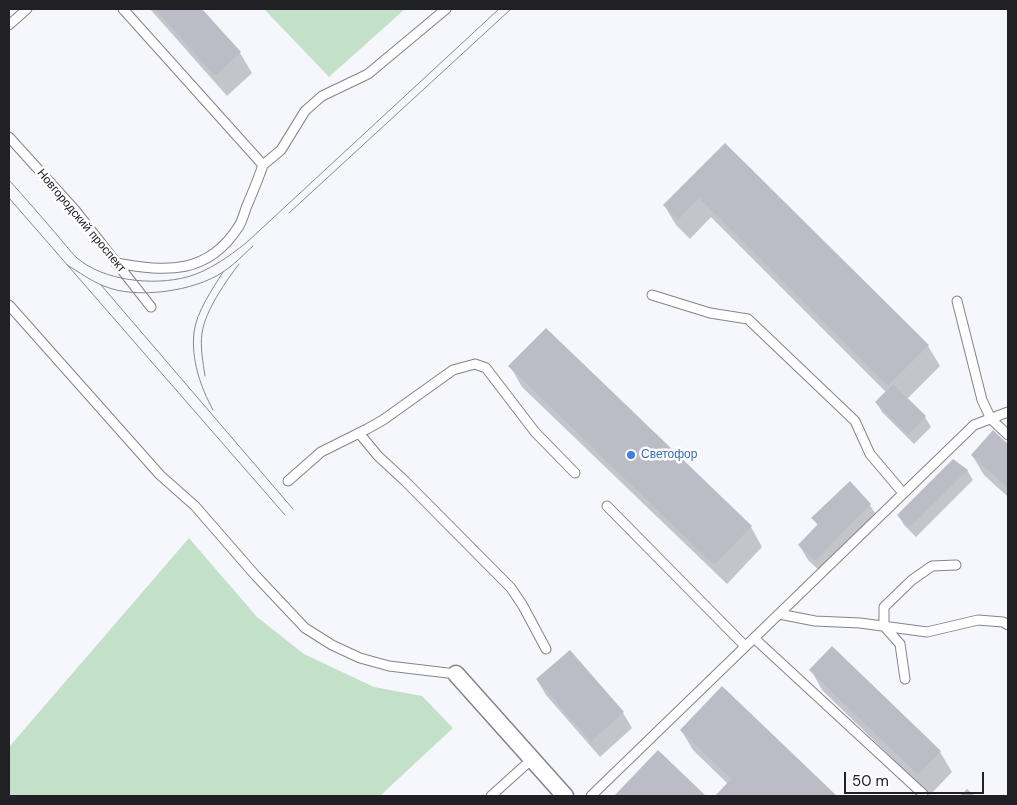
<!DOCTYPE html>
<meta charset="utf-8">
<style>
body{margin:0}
#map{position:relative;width:1017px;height:805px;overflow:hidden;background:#f6f7fd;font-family:"DM Sans",sans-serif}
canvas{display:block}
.frame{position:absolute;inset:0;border:10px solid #212125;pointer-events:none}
.scale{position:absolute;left:844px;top:772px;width:140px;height:22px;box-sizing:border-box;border:2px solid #212125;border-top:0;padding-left:6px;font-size:15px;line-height:18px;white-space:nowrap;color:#212125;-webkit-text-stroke:4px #fff;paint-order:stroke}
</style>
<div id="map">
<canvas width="1017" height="805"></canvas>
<div class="frame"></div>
<div class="scale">50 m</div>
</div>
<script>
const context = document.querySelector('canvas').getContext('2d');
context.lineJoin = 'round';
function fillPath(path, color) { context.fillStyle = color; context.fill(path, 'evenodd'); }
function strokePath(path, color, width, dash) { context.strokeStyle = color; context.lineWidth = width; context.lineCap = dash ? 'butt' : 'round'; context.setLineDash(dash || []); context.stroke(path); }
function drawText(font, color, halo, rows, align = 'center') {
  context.font = font + ' "DM Sans",sans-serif'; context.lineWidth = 5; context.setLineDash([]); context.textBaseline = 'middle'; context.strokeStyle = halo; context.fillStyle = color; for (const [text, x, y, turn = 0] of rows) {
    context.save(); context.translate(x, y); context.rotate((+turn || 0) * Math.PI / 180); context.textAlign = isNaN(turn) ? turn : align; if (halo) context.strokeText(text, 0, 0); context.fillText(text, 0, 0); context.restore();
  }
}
const green = new Path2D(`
 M 264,9 L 405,9 L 329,77 Z
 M 189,538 L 257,617 L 304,654 L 374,687 L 422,696 L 453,728 L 380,796 L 9,796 L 9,747 Z`);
const shadow = new Path2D(`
 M 150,9 L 201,9 L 240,53 L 252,73 L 227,96 Z
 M 725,144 L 928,346 L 940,366 L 907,399 L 925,417 L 931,427 L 914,444 L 882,412 L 876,402 L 886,392 L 711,217 L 690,239 L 676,225 L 664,205 Z
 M 510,366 L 751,527 L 762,547 L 727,584 L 522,387 Z
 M 993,432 L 1008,445 L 1008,497 L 984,475 L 972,455 Z
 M 967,470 L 973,480 L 916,537 L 904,525 L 898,515 Z
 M 870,505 L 879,520 L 824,575 L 808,560 L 799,545 L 818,526 L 813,518 Z
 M 832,648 L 940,752 L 952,772 L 930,795 L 822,690 L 811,670 Z
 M 569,651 L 623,713 L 632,728 L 600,757 L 546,695 L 537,680 Z
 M 722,687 L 836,796 L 716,796 L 728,784 L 693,750 L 681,730 Z
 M 658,752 L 704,796 L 617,796 L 616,795 Z`);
const building = new Path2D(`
 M 155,9 L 202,9 L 241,52 L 215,76 Z
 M 725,143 L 929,345 L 888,386 L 699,198 L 678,220 L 663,205 Z
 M 546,328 L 752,526 L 714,565 L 508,366 Z
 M 893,384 L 926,416 L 908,435 L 875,402 Z
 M 993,430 L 1008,444 L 1008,488 L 971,455 Z
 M 953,459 L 968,470 L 909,528 L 897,515 Z
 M 850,481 L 871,504 L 815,561 L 798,545 L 818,524 L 811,518 Z
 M 832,646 L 941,751 L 918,775 L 809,670 Z
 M 570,650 L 624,712 L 591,742 L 536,679 Z
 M 722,686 L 837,796 L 715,796 L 731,779 L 680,730 Z
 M 658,750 L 706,796 L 616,796 L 615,795 Z
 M 967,789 L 975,796 L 960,796 Z`);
const lane = new Path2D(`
 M 123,9 L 263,165 L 281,150 L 305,111 L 322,96 L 368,74 L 446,9
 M 9,25 L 27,9
 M 9,137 L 75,210 L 151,307
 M 116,263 C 167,272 208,275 239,226 C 242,221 244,214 246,208 C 252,194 258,180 263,165
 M 652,295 L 710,313 L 748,319 L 855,421 L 870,454 L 903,493
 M 957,301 L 982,400 L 991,419 L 1008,435
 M 9,305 L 160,475 L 195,506 L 256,576 L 305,628 L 332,645 L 360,658 L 389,666 L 456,674
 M 359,433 L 378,456 L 405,481 L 511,588 L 523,606 L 546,649
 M 288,481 L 321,452 L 367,429 L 383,420 L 453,370 L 475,364 L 486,368 L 535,432 L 575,473
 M 607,506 L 745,646
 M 779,614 L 815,621 L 860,623 L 927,632 L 978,620 L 1003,622 L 1008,625
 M 754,638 L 923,794
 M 905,679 L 900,644 L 884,626 L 884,607 L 912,580 L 932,566 L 956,565
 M 491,796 L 532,759
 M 591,796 L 974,425 L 1008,412`);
const street = new Path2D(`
 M 456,674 L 565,796`);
const tram = new Path2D(`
 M 9,180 C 25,198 41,216 57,235 C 63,242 70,251 77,258 C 104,281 153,286 187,277 C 209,271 228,257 246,243 L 499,9
 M 9,198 L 285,515
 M 289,213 L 511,9
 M 67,265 C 79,272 91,281 104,286 C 136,300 195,291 223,272 C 234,265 243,255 253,246
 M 101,285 L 293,509
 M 205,376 C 203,362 200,347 202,333 C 205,311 226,281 239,264
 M 213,410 C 200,386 191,359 194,332 C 197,311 212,290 223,272`);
const markers = [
 [631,455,5,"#3f7fe0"]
];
const streetNames = [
 ["Новгородский проспект",81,221,50]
];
const shopNames = [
 ["Светофор",641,455]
];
fillPath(green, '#c3e1c9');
fillPath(shadow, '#0003');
fillPath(building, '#bcbcc7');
strokePath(lane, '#83838d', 11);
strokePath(street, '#83838d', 19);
strokePath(lane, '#fff', 9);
strokePath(street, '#fff', 16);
strokePath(tram, '#87888d', 1);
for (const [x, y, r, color] of markers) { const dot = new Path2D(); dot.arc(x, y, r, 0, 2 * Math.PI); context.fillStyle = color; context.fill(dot); strokePath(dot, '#fff', 2); }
drawText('12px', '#212125', '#fff', streetNames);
drawText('12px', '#366cbe', '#fff', shopNames, 'left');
</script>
